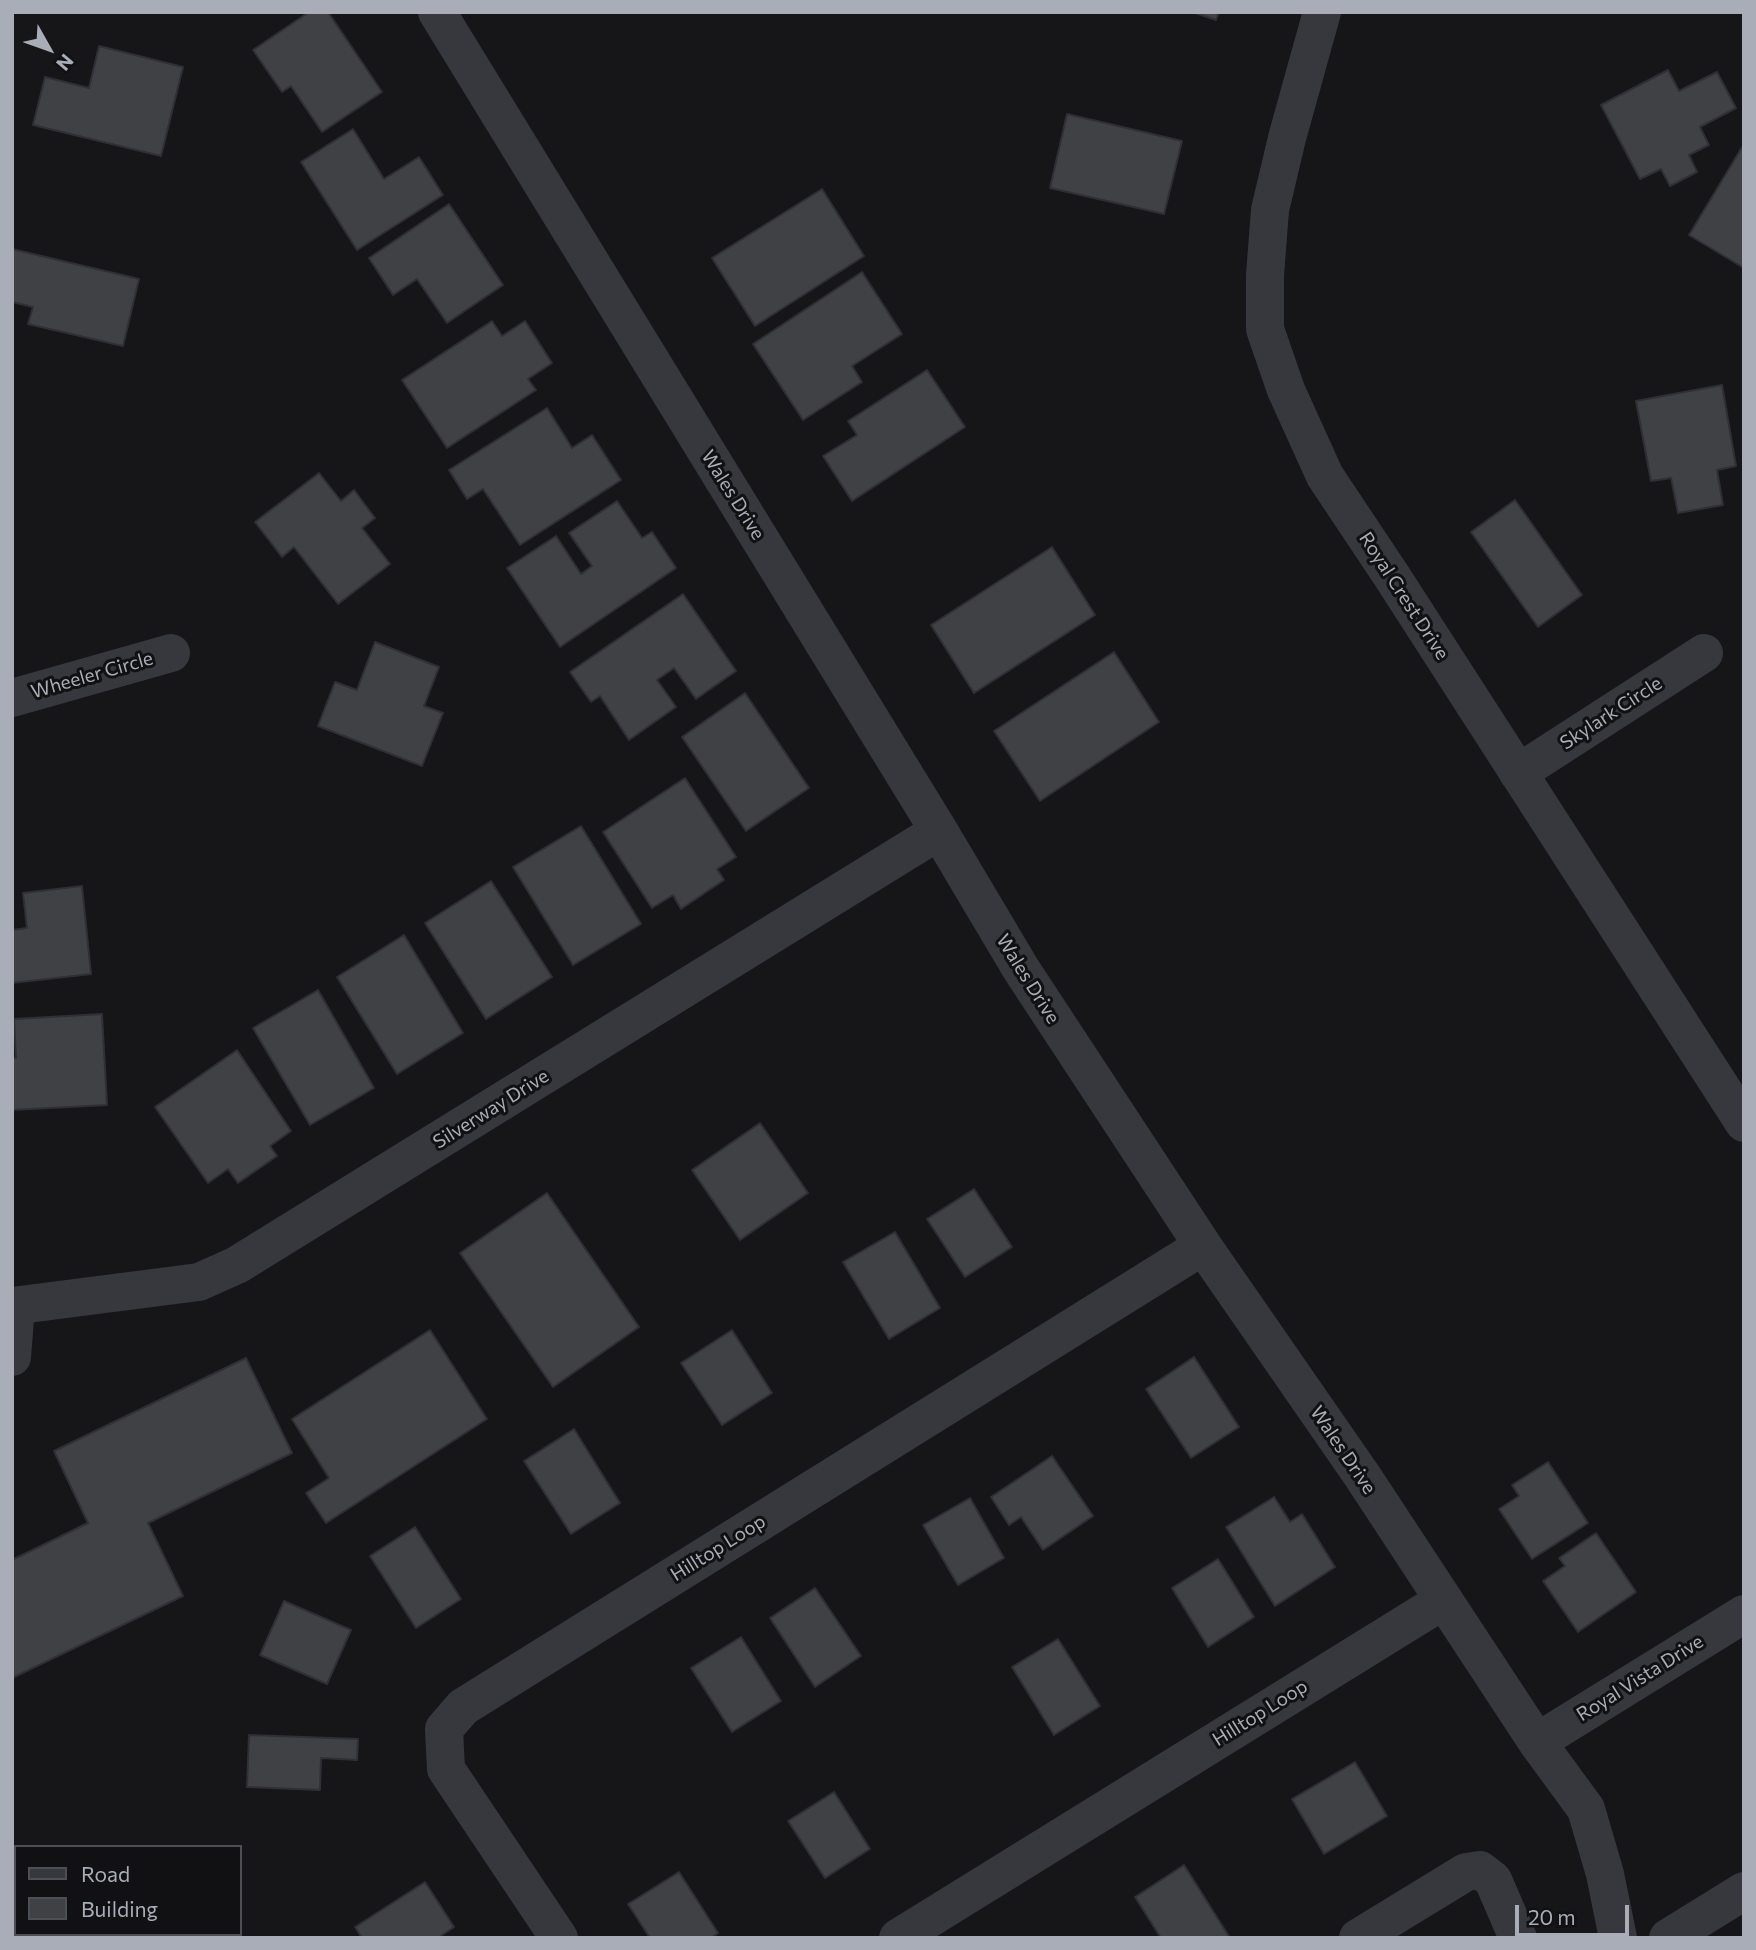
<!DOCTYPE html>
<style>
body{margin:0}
#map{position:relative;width:1756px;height:1950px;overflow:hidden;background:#161618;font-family:Commissioner,sans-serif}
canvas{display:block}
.frame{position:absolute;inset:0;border:14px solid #a8adb8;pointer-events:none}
.legend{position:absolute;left:14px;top:1845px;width:228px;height:91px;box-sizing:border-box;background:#111113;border:2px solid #4d4f55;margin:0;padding:9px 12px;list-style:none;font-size:21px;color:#a8adb8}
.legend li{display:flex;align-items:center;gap:14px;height:35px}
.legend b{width:35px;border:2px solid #4d4f55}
.north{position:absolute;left:14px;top:14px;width:70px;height:70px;-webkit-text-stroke:5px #111113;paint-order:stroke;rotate:130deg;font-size:19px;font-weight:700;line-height:28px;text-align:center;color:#a8adb8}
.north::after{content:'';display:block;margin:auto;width:24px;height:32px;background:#a8adb8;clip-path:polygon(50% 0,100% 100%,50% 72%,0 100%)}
.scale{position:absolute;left:1515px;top:1905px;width:114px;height:32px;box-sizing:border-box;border:4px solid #a8adb8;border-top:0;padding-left:9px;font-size:21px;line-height:24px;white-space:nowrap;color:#a8adb8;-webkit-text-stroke:5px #111113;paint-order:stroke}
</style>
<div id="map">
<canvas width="1756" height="1950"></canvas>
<div class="frame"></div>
<ul class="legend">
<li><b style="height:9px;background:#37383d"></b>Road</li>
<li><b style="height:19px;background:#404145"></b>Building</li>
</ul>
<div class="north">N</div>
<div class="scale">20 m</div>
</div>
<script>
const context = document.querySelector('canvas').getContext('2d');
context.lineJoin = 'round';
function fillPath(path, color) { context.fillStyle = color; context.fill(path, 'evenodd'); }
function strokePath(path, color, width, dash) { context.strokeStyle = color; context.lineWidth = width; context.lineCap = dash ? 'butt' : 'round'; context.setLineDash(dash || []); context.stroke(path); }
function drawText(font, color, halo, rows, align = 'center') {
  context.font = font + ' Commissioner,sans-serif'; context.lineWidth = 6; context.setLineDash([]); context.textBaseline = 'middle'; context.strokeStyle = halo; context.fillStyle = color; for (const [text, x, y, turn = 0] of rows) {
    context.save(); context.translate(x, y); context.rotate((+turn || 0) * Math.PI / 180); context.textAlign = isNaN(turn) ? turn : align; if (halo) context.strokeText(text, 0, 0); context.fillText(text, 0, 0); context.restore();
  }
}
const building = new Path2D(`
 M 309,12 L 328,12 L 382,92 L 322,132 L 291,86 L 282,92 L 253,50 Z
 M 1192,12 L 1219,12 L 1216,20 Z
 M 99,46 L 183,67 L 161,156 L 33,125 L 45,77 L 89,88 Z
 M 1668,70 L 1679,91 L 1717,72 L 1736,108 L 1700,127 L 1709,145 L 1689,155 L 1697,172 L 1670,186 L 1661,169 L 1640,179 L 1601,105 Z
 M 1067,114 L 1182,141 L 1164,214 L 1050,188 Z
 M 353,129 L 384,179 L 419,157 L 443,195 L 357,250 L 301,162 Z
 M 1744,144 L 1744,268 L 1689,235 Z
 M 822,189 L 864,256 L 755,326 L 712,258 Z
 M 449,204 L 503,285 L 447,323 L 417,279 L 393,295 L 369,258 Z
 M 12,249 L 139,279 L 123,346 L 28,324 L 33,307 L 12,302 Z
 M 862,272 L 902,334 L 852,366 L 862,382 L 803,420 L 753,344 Z
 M 492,321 L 502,336 L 525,321 L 552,363 L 528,379 L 536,390 L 447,448 L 402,380 Z
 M 927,370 L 965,427 L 852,501 L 823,456 L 857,435 L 848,421 Z
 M 1722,385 L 1736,466 L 1717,470 L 1723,505 L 1678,513 L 1671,478 L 1651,481 L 1636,401 Z
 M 547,408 L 572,448 L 592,435 L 621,480 L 520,545 L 483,489 L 467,499 L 449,470 Z
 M 319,473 L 341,501 L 354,490 L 375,518 L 362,528 L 390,564 L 338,604 L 294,547 L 282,557 L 255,522 Z
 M 1515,500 L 1582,595 L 1538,627 L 1471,532 Z
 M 617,501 L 642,538 L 652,532 L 676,568 L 560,647 L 507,568 L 556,536 L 581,574 L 592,566 L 569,533 Z
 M 1052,547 L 1095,615 L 974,693 L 931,625 Z
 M 683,594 L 736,671 L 696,699 L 674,668 L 657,680 L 676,707 L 629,740 L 600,696 L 591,702 L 570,672 Z
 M 375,642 L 439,667 L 424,706 L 443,713 L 422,766 L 318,726 L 335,682 L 357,690 Z
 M 1114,652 L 1159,722 L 1040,801 L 994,731 Z
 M 745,693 L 809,788 L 746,831 L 682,737 Z
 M 685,778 L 736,857 L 717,869 L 724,880 L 681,909 L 673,895 L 652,908 L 603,832 Z
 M 581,826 L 641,924 L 573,965 L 513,867 Z
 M 491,881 L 552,977 L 486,1019 L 425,923 Z
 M 82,886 L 91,974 L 12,983 L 12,930 L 27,928 L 23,893 Z
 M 404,935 L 463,1033 L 397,1074 L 337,977 Z
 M 318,990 L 374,1088 L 310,1125 L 253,1028 Z
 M 102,1014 L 107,1105 L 12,1110 L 12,1058 L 16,1058 L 14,1019 Z
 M 237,1050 L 291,1131 L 270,1146 L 277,1156 L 238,1183 L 228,1169 L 208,1183 L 155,1107 Z
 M 760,1123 L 808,1193 L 740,1240 L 692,1170 Z
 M 974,1189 L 1012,1247 L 965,1277 L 927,1219 Z
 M 547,1193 L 639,1327 L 553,1387 L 460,1253 Z
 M 895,1232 L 940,1308 L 889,1339 L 843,1262 Z
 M 430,1330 L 487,1419 L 326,1523 L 306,1493 L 329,1478 L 292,1419 Z
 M 732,1330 L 772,1393 L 722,1425 L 681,1363 Z
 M 1194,1357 L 1239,1427 L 1191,1458 L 1146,1389 Z
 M 246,1358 L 292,1453 L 148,1523 L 183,1596 L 12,1678 L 12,1560 L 88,1523 L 54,1451 Z
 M 574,1429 L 620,1503 L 571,1534 L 524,1461 Z
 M 1052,1456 L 1093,1516 L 1043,1550 L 1021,1517 L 1009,1525 L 991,1497 Z
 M 1548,1462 L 1588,1523 L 1532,1559 L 1499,1509 L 1519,1496 L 1512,1485 Z
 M 1274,1497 L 1290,1522 L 1302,1514 L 1335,1567 L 1275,1606 L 1226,1527 Z
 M 970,1498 L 1004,1558 L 958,1585 L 923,1525 Z
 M 415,1527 L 461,1599 L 416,1628 L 370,1556 Z
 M 1596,1533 L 1636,1592 L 1578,1632 L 1543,1581 L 1565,1566 L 1559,1558 Z
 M 1218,1559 L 1254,1617 L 1208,1647 L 1172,1588 Z
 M 815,1588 L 861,1656 L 815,1687 L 770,1618 Z
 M 284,1601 L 351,1630 L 327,1684 L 260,1655 Z
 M 741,1637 L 781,1701 L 732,1732 L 691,1668 Z
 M 1058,1639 L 1100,1706 L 1054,1735 L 1012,1667 Z
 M 249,1735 L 358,1739 L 357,1760 L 321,1758 L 320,1790 L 247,1787 Z
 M 1355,1762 L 1387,1816 L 1324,1854 L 1292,1799 Z
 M 834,1792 L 870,1849 L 825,1878 L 788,1821 Z
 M 1184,1865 L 1230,1938 L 1161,1938 L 1135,1897 Z
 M 679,1872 L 718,1933 L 711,1938 L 650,1938 L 628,1904 Z
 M 425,1882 L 454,1927 L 438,1938 L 362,1938 L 355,1927 Z`);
const minor = new Path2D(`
 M 437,12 L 939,831 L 1021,969 L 1203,1246 L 1363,1477 L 1537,1742 L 1586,1809 L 1605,1874 L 1618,1938
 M 1322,12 L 1287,138 L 1270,210 L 1265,275 L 1265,329 L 1286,390 L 1325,476 L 1391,575 L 1744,1123
 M 12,698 L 171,653
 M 1518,773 L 1704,653
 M 12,1306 L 199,1282 L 237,1265 L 939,831
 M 12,1357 L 16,1306
 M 1537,1742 L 1744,1614
 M 559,1938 L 446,1769 L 444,1729 L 463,1707 L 1203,1246
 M 898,1938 L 1444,1600
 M 1358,1938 L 1466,1872 L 1480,1870 L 1493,1880 L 1518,1938
 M 1668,1938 L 1744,1891`);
const streetNames = [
 ["Wales Drive",733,495,58],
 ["Royal Crest Drive",1404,596,57],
 ["Wheeler Circle",92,675,-16],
 ["Skylark Circle",1611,713,-33],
 ["Wales Drive",1028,979,58],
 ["Silverway Drive",491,1109,-32],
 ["Wales Drive",1343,1450,56],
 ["Hilltop Loop",718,1548,-32],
 ["Royal Vista Drive",1640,1678,-32],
 ["Hilltop Loop",1260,1713,-32]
];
fillPath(building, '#404145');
strokePath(building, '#303034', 2);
strokePath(minor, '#37383d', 38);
drawText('19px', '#a8adb8', '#111113', streetNames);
</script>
